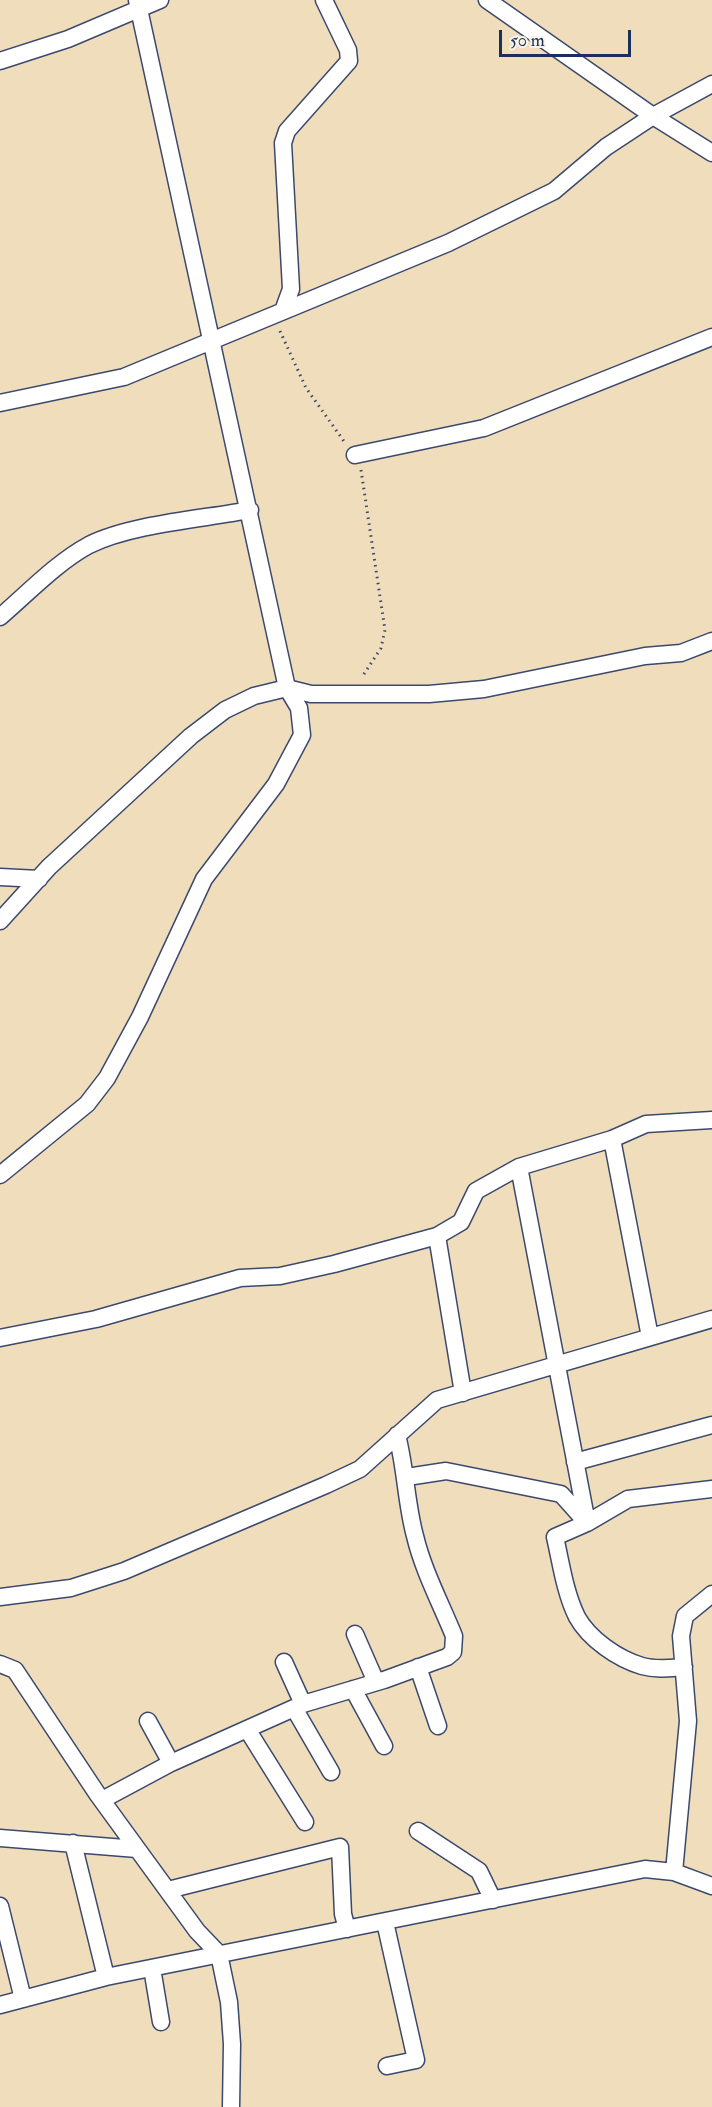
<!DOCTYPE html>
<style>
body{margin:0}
#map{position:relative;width:712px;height:2107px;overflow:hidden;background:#f0ddbc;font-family:"IM FELL Double Pica",serif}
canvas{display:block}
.scale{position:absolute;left:499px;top:30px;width:132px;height:27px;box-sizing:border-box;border:3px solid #1b2f5e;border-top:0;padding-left:8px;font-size:18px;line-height:21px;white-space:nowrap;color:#1b2f5e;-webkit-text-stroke:4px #f7f3e8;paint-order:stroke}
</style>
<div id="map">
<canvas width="712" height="2107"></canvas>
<div class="scale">50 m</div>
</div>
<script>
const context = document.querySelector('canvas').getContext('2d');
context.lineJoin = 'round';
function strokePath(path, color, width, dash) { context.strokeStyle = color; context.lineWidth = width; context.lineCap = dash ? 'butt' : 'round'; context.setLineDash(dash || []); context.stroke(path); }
const path = new Path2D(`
 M 280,331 L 306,388 L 346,444
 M 361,470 L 385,630 L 381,648 L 362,677`);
const minor = new Path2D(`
 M 487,0 L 653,116 L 712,153
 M 0,61 L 68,39 L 160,0
 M 283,311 L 291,289 L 283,143 L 287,131 L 349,61 L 348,50 L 324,0
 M 0,403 L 124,377 L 448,243 L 554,191 L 606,147 L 653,116 L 712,84
 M 355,455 L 484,428 L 712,337
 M 0,617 C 28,593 56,563 89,545 C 131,524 202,519 250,510
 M 0,877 L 39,879
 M 0,921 L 49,867 L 191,736 L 225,710 L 254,696 L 287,688 L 311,694 L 429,694 L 484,689 L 645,656 L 681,653 L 712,641
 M 612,1139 L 650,1337
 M 519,1167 L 587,1523 L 555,1537 C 561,1563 565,1593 577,1617 C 589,1639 618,1659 642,1666 C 656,1670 670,1668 684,1667
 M 0,1175 L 87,1104 L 107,1078 L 140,1017 L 204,879 L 276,784 L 302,735 L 299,708 L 287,688 L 137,0
 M 0,1338 L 96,1319 L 240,1278 L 280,1276 L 334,1264 L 437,1236
 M 463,1393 L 437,1236 L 461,1222 L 476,1191 L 519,1167 L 612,1139 L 646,1124 L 712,1120
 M 575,1462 L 712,1425
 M 407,1477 L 446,1471 L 561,1494 L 587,1523 L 628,1499 L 712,1489
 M 0,1597 L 71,1588 L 124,1571 L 326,1485 L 360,1469 L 437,1400 L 712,1319
 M 355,1634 L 376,1682
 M 284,1662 L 303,1704
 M 0,1664 L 15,1670 L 98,1795 L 197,1931 L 219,1954 L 229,2002 L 232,2044 L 231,2107
 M 418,1667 L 438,1726
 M 353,1689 L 384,1746
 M 294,1708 L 331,1772
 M 148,1721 L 171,1763
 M 247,1729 L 305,1822
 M 102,1800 L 171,1763 L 303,1704 L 384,1680 L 447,1657 L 453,1652 L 454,1636 C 441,1604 423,1570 415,1536 C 406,1503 406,1470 397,1435
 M 418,1831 L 479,1871 L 493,1900
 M 0,1838 L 137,1849
 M 73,1843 L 106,1977
 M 674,1872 L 688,1721 L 681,1636 L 685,1616 L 712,1594
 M 168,1890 L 340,1847 L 343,1914 L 347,1929
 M 0,1906 L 23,1999
 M 385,1922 L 416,2060 L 387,2066
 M 152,1968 L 161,2022
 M 0,2005 L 106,1977 L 645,1869 L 674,1872 L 712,1886`);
strokePath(minor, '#3b496c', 19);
strokePath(path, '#3b496c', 3, [1.5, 4.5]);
strokePath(minor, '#fff', 16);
</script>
